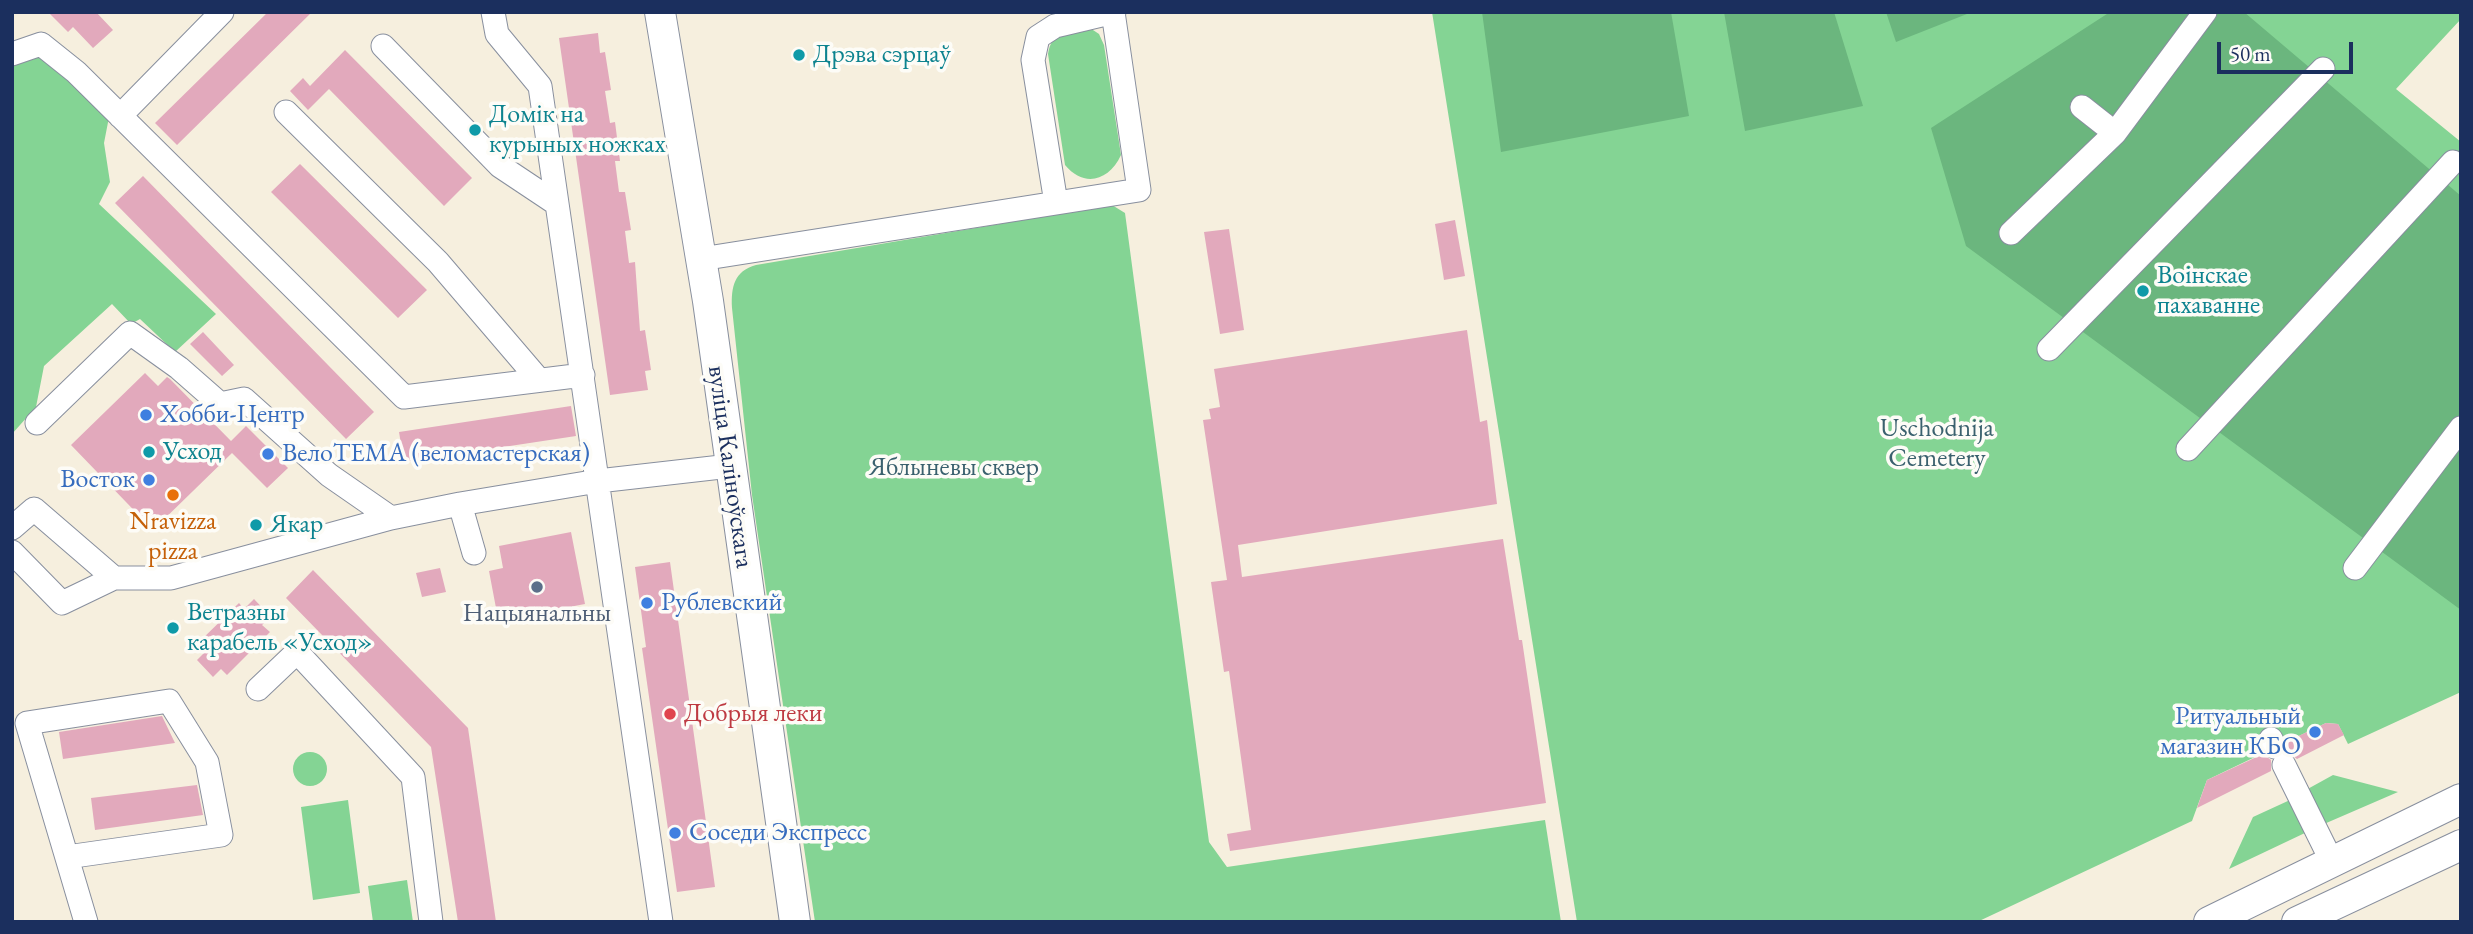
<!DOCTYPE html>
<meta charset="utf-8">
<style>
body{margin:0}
#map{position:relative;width:2473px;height:934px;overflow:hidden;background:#f6efde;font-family:"EB Garamond",serif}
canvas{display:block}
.frame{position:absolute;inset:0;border:14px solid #1b2f5e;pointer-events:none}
.scale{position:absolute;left:2217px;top:42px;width:136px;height:32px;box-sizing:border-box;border:4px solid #1b2f5e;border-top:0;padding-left:9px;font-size:21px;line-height:24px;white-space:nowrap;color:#1b2f5e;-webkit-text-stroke:5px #fdfcf7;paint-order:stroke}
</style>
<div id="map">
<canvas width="2473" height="934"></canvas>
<div class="frame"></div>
<div class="scale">50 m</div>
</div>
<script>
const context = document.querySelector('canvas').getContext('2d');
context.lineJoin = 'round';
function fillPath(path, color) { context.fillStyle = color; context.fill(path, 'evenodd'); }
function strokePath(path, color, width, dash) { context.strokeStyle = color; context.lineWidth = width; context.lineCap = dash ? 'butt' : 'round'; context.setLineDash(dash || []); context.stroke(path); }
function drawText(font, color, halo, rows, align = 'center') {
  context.font = font + ' "EB Garamond",serif'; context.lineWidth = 7; context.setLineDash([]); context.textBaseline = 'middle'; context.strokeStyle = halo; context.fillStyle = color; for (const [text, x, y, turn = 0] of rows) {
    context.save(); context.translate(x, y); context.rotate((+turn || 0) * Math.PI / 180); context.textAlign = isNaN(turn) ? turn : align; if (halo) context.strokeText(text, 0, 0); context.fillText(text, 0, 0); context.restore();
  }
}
const green = new Path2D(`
 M 1432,12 L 2461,12 L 2461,19 L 2396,89 L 2461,142 L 2461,692 L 2348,744 L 2338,724 L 2326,723 L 2207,780 L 2192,821 L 1977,922 L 1577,922 Z
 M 1090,28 L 1099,34 L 1104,45 L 1121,155 C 1109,181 1084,188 1065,165 L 1048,54 C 1052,30 1068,31 1090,28 Z
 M 40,48 L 110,112 L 104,143 L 110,182 L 99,204 L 216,314 L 175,352 L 140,319 L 131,324 L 112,304 L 44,366 L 36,407 L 12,434 L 12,60 Z
 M 1112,205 L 1125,213 L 1209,842 L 1227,867 L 1545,820 L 1561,922 L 815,922 L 752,495 L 732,308 C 731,287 734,271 756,265 Z
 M293 769a17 17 0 1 1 34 0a17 17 0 1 1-34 0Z
 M 2333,775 L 2398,792 L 2324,824 L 2304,791 Z
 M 348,800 L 360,893 L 313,900 L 301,807 Z
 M 2290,800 L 2307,832 L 2229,869 L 2253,817 Z
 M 407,880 L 413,922 L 373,922 L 368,886 Z`);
const forest = new Path2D(`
 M 1482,12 L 1671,12 L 1689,116 L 1501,152 Z
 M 1724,12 L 1834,12 L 1863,106 L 1745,131 Z
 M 1886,12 L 1972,12 L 1896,42 Z
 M 2110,12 L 2244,12 L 2461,196 L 2461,610 L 1966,246 L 1931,128 Z`);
const building = new Path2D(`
 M 48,12 L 96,12 L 113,30 L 93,48 L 73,27 L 68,32 Z
 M 268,12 L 312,12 L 177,145 L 155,123 Z
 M 598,33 L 600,53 L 605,52 L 611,90 L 605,91 L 610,123 L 615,122 L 620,161 L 615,161 L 619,192 L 625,192 L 631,230 L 625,231 L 629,263 L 635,262 L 640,331 L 645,330 L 651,370 L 645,371 L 648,390 L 610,395 L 559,38 Z
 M 345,50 L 472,178 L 444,206 L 329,89 L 308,110 L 290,91 L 303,78 L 310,86 Z
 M 300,164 L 427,290 L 398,318 L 271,192 Z
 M 143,176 L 374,412 L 346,439 L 115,203 Z
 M 1455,220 L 1465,276 L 1444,280 L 1435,224 Z
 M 1229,229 L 1244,330 L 1220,334 L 1204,232 Z
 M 1467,330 L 1480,422 L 1487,420 L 1497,504 L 1238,545 L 1242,577 L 1503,539 L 1519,640 L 1522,640 L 1546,803 L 1230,851 L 1227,834 L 1251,830 L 1229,671 L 1224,672 L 1211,582 L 1227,580 L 1203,420 L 1211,419 L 1209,409 L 1220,407 L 1214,369 Z
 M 203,332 L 234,365 L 222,376 L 190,344 Z
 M 145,373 L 158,386 L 167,377 L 170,379 L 231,441 L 246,426 L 288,468 L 267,488 L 232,453 L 153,530 L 71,445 Z
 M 571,406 L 576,436 L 404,462 L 399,432 Z
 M 571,532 L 585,604 L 511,618 L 509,606 L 496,608 L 489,571 L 503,568 L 499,546 Z
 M 670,562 L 715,887 L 677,892 L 642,648 L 646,647 L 635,567 Z
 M 440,568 L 446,592 L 422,597 L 416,573 Z
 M 313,570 L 468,728 L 496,922 L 458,922 L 431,747 L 286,598 Z
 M 254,599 L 271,617 L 262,625 L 270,632 L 227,675 L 221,669 L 213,677 L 197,660 L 205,652 L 197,644 L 239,603 L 244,609 Z
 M 162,716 L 175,743 L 63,759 L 59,732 Z
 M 2326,723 L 2338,724 L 2344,735 L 2297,759 L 2288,752 L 2288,741 Z
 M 2263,754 L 2271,760 L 2271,771 L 2197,808 L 2207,780 Z
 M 197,785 L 203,815 L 95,830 L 91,798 Z`);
const minor = new Path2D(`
 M 493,12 L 497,34 L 540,86 L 661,922
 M 383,46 L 500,166 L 557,204
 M 12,54 L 41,44 L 76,72 L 404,397 L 583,375
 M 2082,107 L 2115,133
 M 286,112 L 438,262 L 539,380
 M 120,116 L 222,12
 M 1056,203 L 1033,60 L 1038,37 L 1055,26 L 1114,12
 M 2011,233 L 2115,133 L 2205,12
 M 701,259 L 1139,190 L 1113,12
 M 2049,349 L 2323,69
 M 37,423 L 130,333 L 179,368 L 220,404 L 244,399 L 329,475 L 391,518
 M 2188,449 L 2453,162
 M 460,504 L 474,553
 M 12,528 L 34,509 L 114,578
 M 12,552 L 62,603 L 114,578 L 171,578 L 391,518 L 460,504 L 598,481 L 730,466
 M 2355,568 L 2461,428
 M 258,689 L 297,652 L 413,777 L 431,922
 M 2271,739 L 2275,747
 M 2284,765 L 2332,862
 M 67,857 L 221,835 L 207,762 L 169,701 L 27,723 L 86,922`);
const major = new Path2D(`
 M 660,12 L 708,301 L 795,922
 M 2209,922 L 2461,799
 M 2297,922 L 2461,845`);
const markers = [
 [799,55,7,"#0f9aa8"],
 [475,130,7,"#0f9aa8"],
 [2143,291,7,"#0f9aa8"],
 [146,415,7,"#3f7fe0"],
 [149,452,7,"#0f9aa8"],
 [268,454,7,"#3f7fe0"],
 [149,480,7,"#3f7fe0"],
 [173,495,7,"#e8710a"],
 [256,525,7,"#0f9aa8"],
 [537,587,7,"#5c6f8a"],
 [647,603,7,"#3f7fe0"],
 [173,628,7,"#0f9aa8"],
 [670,714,7,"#e0444e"],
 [2315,732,7,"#3f7fe0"],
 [675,833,7,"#3f7fe0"]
];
const cultureNames = [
 ["Дрэва сэрцаў",813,55],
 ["Домік на",489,115],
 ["курыных ножках",489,145],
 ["Воінскае",2157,276],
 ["пахаванне",2157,306],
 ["Усход",163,452],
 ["Якар",270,525],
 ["Ветразны",187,613],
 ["карабель «Усход»",187,643]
];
const shopNames = [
 ["Хобби-Центр",160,415],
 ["ВелоТЕМА (веломастерская)",282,454],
 ["Восток",135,480,"right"],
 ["Рублевский",661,603],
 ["Ритуальный",2301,717,"right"],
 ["магазин КБО",2301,747,"right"],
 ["Соседи Экспресс",689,833]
];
const parkNames = [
 ["Uschodnija",1937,429],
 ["Cemetery",1937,459],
 ["Яблыневы сквер",954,468]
];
const streetNames = [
 ["вуліца Каліноўскага",730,467,82]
];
const foodNames = [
 ["Nravizza",173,522],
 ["pizza",173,552]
];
const serviceNames = [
 ["Нацыянальны",537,614]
];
const healthNames = [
 ["Добрыя леки",684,714]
];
fillPath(green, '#84d494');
fillPath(forest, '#6bb67e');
fillPath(building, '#e2a9bc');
strokePath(minor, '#888f9e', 25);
strokePath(major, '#888f9e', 32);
strokePath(minor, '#fff', 23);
strokePath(major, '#fff', 30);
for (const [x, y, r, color] of markers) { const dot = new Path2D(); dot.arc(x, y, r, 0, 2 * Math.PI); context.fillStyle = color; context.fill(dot); strokePath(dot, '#fdfcf7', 2.5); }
drawText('26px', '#0d838f', '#fdfcf7', cultureNames, 'left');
drawText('26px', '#366cbe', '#fdfcf7', shopNames, 'left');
drawText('26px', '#3a616e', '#fdfcf7', parkNames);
drawText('26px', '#1b2f5e', '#fdfcf7', streetNames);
drawText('26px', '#c56008', '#fdfcf7', foodNames);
drawText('26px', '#4e5e75', '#fdfcf7', serviceNames);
drawText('26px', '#be3a42', '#fdfcf7', healthNames, 'left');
</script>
